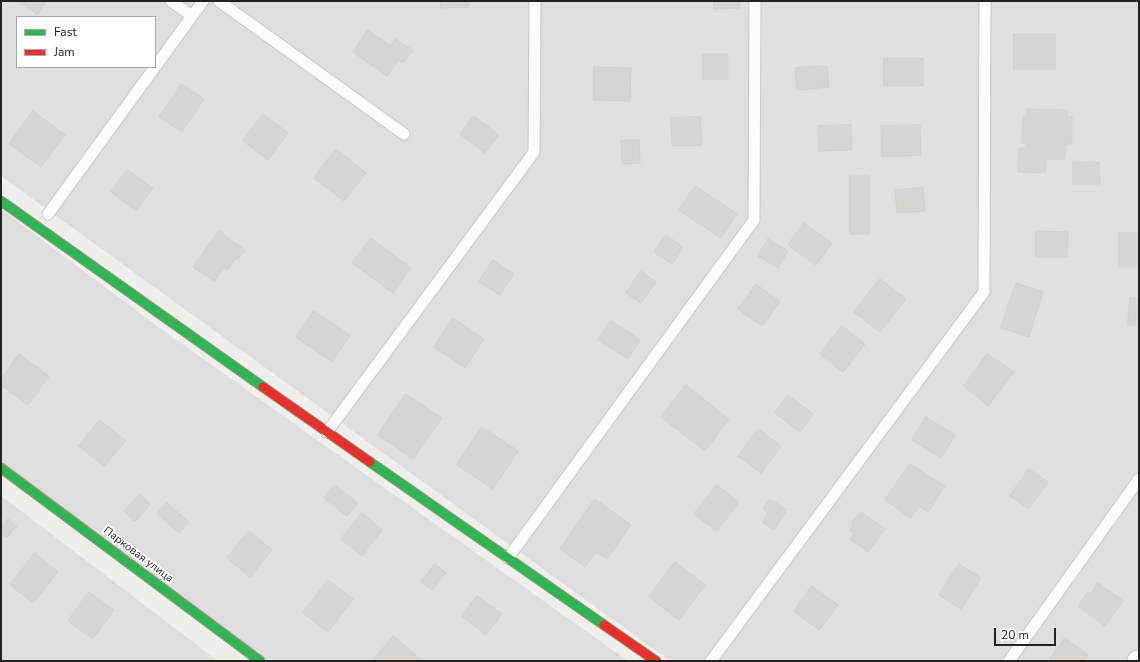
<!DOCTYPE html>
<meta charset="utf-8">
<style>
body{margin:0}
#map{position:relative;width:1140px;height:662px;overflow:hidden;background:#f0eeeb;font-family:"Nunito Sans",sans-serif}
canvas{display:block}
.frame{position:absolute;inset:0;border:2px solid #222;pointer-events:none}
.legend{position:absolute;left:16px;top:16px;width:140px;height:52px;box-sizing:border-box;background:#fff;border:1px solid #a7a7a7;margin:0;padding:5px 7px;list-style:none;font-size:12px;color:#222}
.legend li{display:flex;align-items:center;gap:8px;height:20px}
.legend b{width:20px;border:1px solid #a7a7a7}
.scale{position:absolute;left:994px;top:628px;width:62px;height:18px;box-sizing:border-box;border:2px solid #222;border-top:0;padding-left:5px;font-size:12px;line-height:14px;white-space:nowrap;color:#222;-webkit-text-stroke:3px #fff;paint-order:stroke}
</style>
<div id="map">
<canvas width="1140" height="662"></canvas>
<div class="frame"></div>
<ul class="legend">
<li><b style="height:5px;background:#30b455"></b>Fast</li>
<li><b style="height:5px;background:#e5322d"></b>Jam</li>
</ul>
<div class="scale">20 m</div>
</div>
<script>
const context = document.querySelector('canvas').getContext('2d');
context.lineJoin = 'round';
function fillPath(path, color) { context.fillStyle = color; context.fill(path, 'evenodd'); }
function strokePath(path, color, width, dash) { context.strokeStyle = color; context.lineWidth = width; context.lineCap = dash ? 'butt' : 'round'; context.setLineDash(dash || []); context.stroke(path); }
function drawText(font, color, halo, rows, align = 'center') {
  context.font = font + ' "Nunito Sans",sans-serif'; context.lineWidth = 3.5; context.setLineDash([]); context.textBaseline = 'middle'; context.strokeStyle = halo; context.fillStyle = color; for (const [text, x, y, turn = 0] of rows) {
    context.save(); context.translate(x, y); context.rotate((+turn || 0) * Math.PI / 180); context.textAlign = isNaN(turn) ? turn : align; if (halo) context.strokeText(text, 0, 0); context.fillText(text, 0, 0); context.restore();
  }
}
const residential = new Path2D(`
 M 1,1 L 1139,1 L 1139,661 L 670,661 L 1,176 ZM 17,17 L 155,17 L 155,67 L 17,67 Z
 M 1,209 L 161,329 L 628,661 L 267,661 L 1,461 Z
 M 1,496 L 8,501 L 218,661 L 1,661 Z`);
const building = new Path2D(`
 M 18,1 L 46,1 L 38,14 Z
 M 441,1 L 469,1 L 469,7 L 441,8 Z
 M 714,1 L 740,1 L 740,8 L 714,9 Z
 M 368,30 L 390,46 L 395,39 L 413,50 L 403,63 L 398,60 L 387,76 L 353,52 Z
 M 1014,34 L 1055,34 L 1055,69 L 1014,69 Z
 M 703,54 L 728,54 L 728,79 L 703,79 Z
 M 884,58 L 923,58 L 923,86 L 884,86 Z
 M 827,66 L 829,87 L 797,90 L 795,68 Z
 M 594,67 L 631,68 L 630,101 L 594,100 Z
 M 182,84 L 204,99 L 182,132 L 159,117 Z
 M 1027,109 L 1067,110 L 1067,117 L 1072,117 L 1072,144 L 1066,144 L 1065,159 L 1046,159 L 1045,173 L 1018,172 L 1019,148 L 1026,148 L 1026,143 L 1022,143 L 1023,116 L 1027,116 Z
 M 33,111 L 65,135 L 41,167 L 9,144 Z
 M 263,114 L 288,133 L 268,160 L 243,141 Z
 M 474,116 L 499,135 L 485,153 L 460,134 Z
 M 700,117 L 702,145 L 672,146 L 671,118 Z
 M 851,125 L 852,150 L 819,151 L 818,126 Z
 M 920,125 L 921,155 L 882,157 L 881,126 Z
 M 639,140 L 640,163 L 622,164 L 621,141 Z
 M 336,149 L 366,173 L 344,201 L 314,178 Z
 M 1099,162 L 1100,184 L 1073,184 L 1073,163 Z
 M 127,170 L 153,188 L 136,211 L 111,192 Z
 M 850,176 L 869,176 L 869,234 L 850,234 Z
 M 695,186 L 737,214 L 721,238 L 679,210 Z
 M 923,188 L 925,211 L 897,213 L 895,190 Z
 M 804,223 L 832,243 L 816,265 L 788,245 Z
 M 219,231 L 245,250 L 238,259 L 236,258 L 227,270 L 224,268 L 214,281 L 193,267 Z
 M 1036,231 L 1068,232 L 1067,257 L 1036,257 Z
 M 1119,233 L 1139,233 L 1139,267 L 1119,267 Z
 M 666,235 L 683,247 L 672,264 L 654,252 Z
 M 371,238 L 411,268 L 393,293 L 352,263 Z
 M 768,239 L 788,251 L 778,268 L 758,256 Z
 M 493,260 L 514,274 L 500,295 L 479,282 Z
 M 641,271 L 656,282 L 641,303 L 626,293 Z
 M 880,279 L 906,299 L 880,332 L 854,312 Z
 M 1016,283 L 1043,292 L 1029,337 L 1001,328 Z
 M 756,284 L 780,302 L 762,326 L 738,309 Z
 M 1130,298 L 1139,299 L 1139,326 L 1128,325 Z
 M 314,311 L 350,335 L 332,362 L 296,337 Z
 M 453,318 L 484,339 L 465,368 L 434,347 Z
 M 611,321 L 640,340 L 628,359 L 598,340 Z
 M 842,326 L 865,344 L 843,372 L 820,354 Z
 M 19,354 L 49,376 L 28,405 L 1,385 L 1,379 Z
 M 987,354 L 1014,372 L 988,406 L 964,386 Z
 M 686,385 L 729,419 L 705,451 L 661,417 Z
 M 406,394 L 442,418 L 413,459 L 378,435 Z
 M 788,395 L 813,414 L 800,432 L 775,413 Z
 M 926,417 L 955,435 L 941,458 L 912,440 Z
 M 100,420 L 126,441 L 104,466 L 79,446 Z
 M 482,427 L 518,451 L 493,489 L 457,465 Z
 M 758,429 L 781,446 L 761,473 L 738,456 Z
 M 910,464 L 945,486 L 928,512 L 919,506 L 911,518 L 885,500 Z
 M 1029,469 L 1048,482 L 1029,509 L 1010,496 Z
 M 334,485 L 358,503 L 347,516 L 324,498 Z
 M 717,485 L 739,502 L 717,531 L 694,514 Z
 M 140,495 L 151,504 L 135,521 L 124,511 Z
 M 595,499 L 631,525 L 607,559 L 596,552 L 585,567 L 560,549 Z
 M 770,499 L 787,510 L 774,530 L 762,522 L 768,513 L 763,509 Z
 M 167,503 L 189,522 L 179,533 L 157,514 Z
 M 861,512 L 885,529 L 868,552 L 850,539 L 854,533 L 850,530 L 853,526 L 851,524 Z
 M 362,513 L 382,530 L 362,556 L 341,539 Z
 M 8,519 L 17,526 L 7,537 L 1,532 L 1,529 Z
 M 249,531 L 272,550 L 250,577 L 227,558 Z
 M 35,553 L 58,572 L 33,603 L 10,585 Z
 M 675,562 L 705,585 L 679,620 L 649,597 Z
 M 435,564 L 446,573 L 432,590 L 421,582 Z
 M 959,564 L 981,578 L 961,609 L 939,595 Z
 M 328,580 L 353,599 L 328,632 L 303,613 Z
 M 1098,583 L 1123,601 L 1105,626 L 1078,606 L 1088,592 L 1091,594 Z
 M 812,586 L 838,605 L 819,630 L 794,611 Z
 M 89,592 L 114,610 L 93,639 L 68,621 Z
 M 477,596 L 502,614 L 486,635 L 462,616 Z
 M 393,636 L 423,661 L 373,661 Z
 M 1065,638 L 1088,655 L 1084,661 L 1053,661 L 1050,659 Z`);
const lane = new Path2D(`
 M 171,1 L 192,16
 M 219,1 L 404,134
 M 155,67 L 203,1
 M 48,214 L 155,67
 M 327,432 L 534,152 L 535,1
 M 508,558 L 754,220 L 755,1
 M 711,661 L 984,292 L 985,1
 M 1009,661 L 1139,479`);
const street = new Path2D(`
 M 1138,661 L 1139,661`);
const fast = new Path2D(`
 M 1,201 L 263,387
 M 370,462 L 604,625
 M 1,468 L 260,661`);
const jam = new Path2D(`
 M 263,387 L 370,462
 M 604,625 L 656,661`);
const streetNames = [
 ["Парковая улица",138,555,37]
];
fillPath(residential, '#dfdedc');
fillPath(building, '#d7d4d2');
strokePath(building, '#d3d0cc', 1);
strokePath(lane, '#c9c8c7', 13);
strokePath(street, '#c9c8c7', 23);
strokePath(fast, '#999a82', 11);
strokePath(jam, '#999a82', 11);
strokePath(lane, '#fdfcfc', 11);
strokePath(street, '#fdfcfc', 21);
strokePath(fast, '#30b455', 9);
strokePath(jam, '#e5322d', 9);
drawText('11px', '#222', '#fff', streetNames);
</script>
